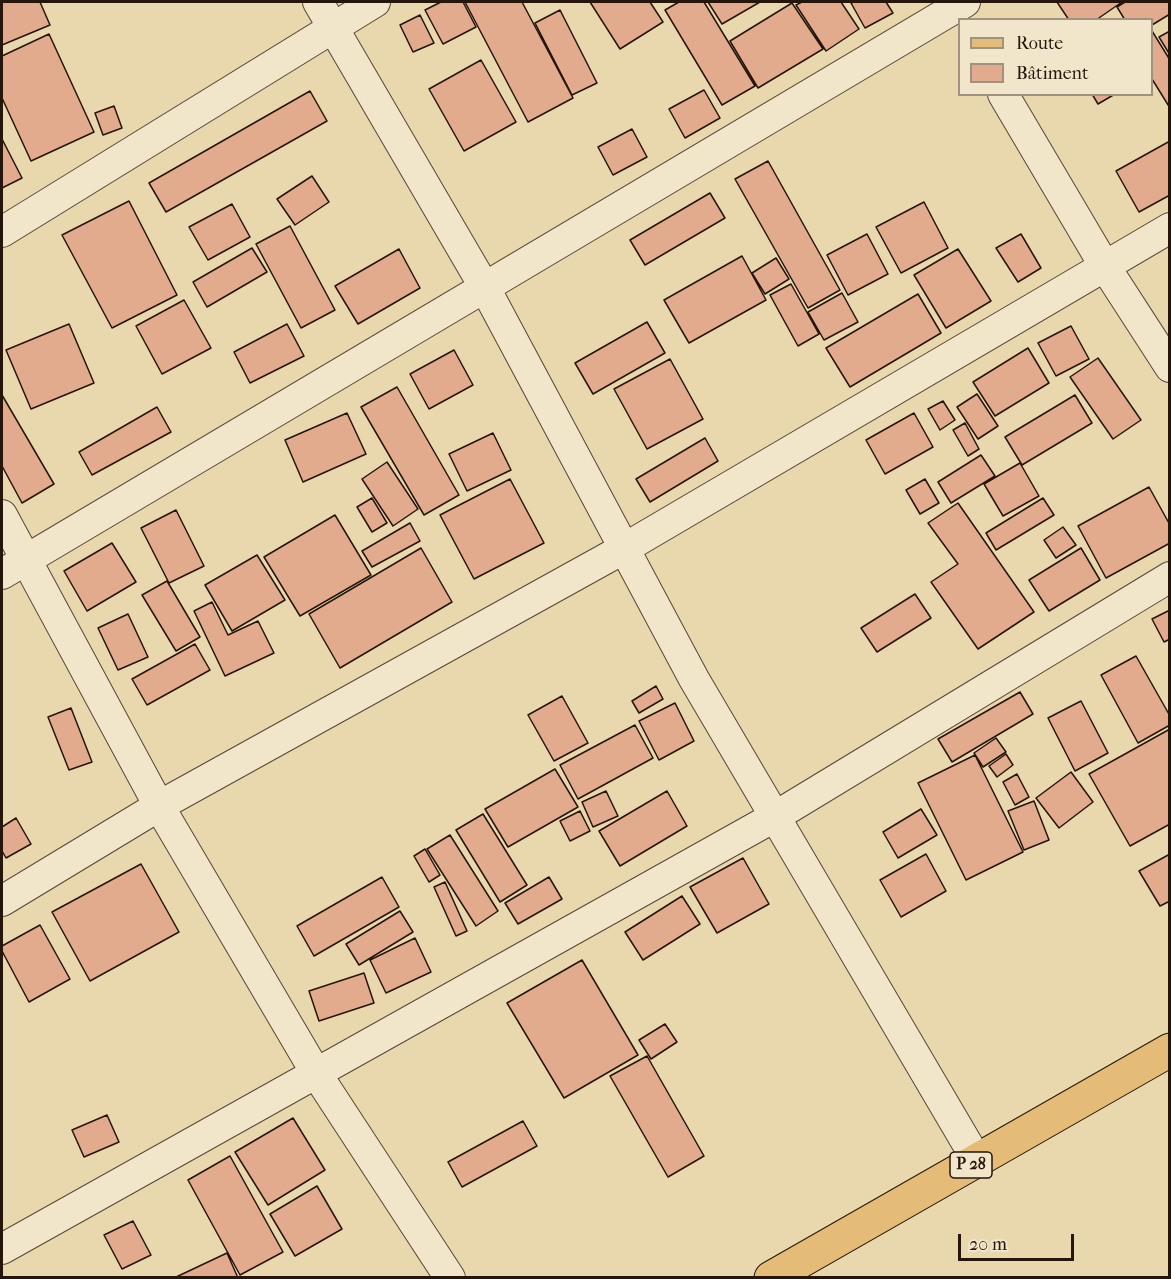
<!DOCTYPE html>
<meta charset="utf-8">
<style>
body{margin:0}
#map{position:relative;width:1171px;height:1279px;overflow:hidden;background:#e9d7ae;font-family:"IM FELL French Canon",serif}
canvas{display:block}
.frame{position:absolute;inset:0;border:3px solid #25150b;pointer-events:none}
.legend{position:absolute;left:958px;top:18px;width:195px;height:78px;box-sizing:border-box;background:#f1e5ca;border:2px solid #9f927e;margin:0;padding:8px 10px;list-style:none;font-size:18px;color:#25150b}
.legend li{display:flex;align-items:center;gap:12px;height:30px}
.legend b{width:30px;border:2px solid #9f927e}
.scale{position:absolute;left:958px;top:1234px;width:116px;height:27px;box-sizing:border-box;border:3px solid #25150b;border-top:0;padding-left:8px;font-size:18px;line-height:21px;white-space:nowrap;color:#25150b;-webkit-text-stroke:4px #f1e5ca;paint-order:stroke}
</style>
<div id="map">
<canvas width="1171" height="1279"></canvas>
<div class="frame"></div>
<ul class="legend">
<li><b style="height:8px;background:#e4bc77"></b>Route</li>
<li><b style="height:16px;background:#e3ab8d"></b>Bâtiment</li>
</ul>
<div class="scale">20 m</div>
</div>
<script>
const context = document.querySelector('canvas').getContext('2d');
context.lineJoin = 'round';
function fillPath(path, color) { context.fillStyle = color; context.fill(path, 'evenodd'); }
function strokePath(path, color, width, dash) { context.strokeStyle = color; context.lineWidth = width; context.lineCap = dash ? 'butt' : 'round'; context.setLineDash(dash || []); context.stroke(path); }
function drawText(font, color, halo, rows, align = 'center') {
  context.font = font + ' "IM FELL French Canon",serif'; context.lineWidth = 5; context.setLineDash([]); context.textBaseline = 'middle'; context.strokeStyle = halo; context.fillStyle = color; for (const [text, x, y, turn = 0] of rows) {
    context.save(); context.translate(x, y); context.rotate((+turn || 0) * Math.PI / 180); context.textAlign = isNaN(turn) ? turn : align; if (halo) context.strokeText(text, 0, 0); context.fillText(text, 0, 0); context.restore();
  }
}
const building = new Path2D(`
 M 2,2 L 40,2 L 50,25 L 2,45 Z
 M 441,2 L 463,2 L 476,27 L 443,44 L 425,10 Z
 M 465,2 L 522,2 L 573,98 L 528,122 Z
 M 590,2 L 650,2 L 663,22 L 620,49 Z
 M 679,2 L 704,2 L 755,86 L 722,105 L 665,10 Z
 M 708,2 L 760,2 L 722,24 Z
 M 802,2 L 841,2 L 859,29 L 826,51 L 796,5 Z
 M 854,2 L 886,2 L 893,13 L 865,28 L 851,3 Z
 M 1057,2 L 1122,2 L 1096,20 L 1069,20 Z
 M 1125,2 L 1170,2 L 1170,14 L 1152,25 L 1152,20 L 1125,20 L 1117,7 Z
 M 792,3 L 823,49 L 758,88 L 730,41 Z
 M 560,10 L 597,83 L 572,95 L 535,23 Z
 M 420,15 L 434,43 L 413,52 L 400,25 Z
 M 1152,31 L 1170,60 L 1170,108 L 1152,79 Z
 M 1170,31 L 1170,55 L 1159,37 Z
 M 49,34 L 94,132 L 31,161 L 2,98 L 2,56 Z
 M 481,60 L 516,122 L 464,151 L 429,89 Z
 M 704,90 L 720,118 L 685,138 L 669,109 Z
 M 310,91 L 327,121 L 166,212 L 149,183 Z
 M 1092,94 L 1115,94 L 1098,104 Z
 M 114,106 L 122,128 L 103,135 L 95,113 Z
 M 632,129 L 647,157 L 613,175 L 598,147 Z
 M 2,139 L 22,178 L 2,188 Z
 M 1170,141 L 1170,195 L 1139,212 L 1116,171 Z
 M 768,161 L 840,290 L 808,308 L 735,179 Z
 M 312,176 L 329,202 L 295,225 L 277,199 Z
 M 710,193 L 725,218 L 645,265 L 630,240 Z
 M 129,201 L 177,295 L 112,328 L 62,235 Z
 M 924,202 L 948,248 L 901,273 L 876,227 Z
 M 232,204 L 250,237 L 208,260 L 189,227 Z
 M 290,226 L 335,310 L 301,328 L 256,244 Z
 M 867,234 L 888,274 L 848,295 L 827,255 Z
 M 1021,234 L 1041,268 L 1018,282 L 996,248 Z
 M 252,248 L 267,272 L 207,307 L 193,282 Z
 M 399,249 L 420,288 L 358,324 L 335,286 Z
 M 958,249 L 991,301 L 946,328 L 914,275 Z
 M 742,256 L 766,300 L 689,343 L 664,300 Z
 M 776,258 L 789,279 L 765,294 L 752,273 Z
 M 791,284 L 819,334 L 798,346 L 770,295 Z
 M 842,293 L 858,322 L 824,340 L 808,312 Z
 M 918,294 L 941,333 L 850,387 L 826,348 Z
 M 184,300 L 211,348 L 162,374 L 136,326 Z
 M 647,322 L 665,353 L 593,394 L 575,363 Z
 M 69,324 L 94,383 L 31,409 L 6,350 Z
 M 287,324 L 304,356 L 250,383 L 234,352 Z
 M 1071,326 L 1089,359 L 1056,376 L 1038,343 Z
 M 1028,348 L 1049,383 L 995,416 L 973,382 Z
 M 454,350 L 473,385 L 429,409 L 410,374 Z
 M 1098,358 L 1141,420 L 1113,439 L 1070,377 Z
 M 670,359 L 703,419 L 647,449 L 614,389 Z
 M 397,387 L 459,495 L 424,515 L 361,407 Z
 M 977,394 L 998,426 L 978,439 L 957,407 Z
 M 2,395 L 54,484 L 22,503 L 2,466 Z
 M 1075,395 L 1092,423 L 1022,465 L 1005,437 Z
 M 943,401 L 955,420 L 940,430 L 928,409 Z
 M 157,407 L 171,432 L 92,475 L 79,452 Z
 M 347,413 L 366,454 L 303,482 L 285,440 Z
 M 914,413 L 933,447 L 885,474 L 866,440 Z
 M 965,423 L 979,449 L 968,456 L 953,430 Z
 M 493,433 L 511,470 L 467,491 L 449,454 Z
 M 705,438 L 718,461 L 650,502 L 636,479 Z
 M 981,455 L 995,476 L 951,503 L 938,482 Z
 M 387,462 L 418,509 L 393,526 L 362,479 Z
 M 1020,463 L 1039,496 L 1003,516 L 984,484 Z
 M 510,479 L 544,543 L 474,579 L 440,515 Z
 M 925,479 L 939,503 L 920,514 L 906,490 Z
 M 1149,487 L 1170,525 L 1170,543 L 1106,578 L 1078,526 Z
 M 372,498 L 387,523 L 372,532 L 357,507 Z
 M 1043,498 L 1054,515 L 996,550 L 986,533 Z
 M 958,503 L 1034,612 L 978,649 L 931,582 L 958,564 L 928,523 Z
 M 176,510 L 204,566 L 169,583 L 141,528 Z
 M 335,515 L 371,575 L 300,616 L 264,557 Z
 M 410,523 L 420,541 L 372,567 L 362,551 Z
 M 1063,527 L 1076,545 L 1056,558 L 1044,540 Z
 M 112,543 L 136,582 L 87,611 L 64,571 Z
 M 421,548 L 452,602 L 340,668 L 309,614 Z
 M 1081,548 L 1100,580 L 1049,611 L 1029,580 Z
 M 257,555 L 285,600 L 232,631 L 205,585 Z
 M 167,581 L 200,637 L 176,651 L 142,595 Z
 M 915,594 L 931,618 L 877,652 L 861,628 Z
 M 212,602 L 228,635 L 258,621 L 274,653 L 225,676 L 194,611 Z
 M 1170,610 L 1170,639 L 1164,642 L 1152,619 Z
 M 128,614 L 148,657 L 118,670 L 98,628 Z
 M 195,644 L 210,670 L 147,705 L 132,679 Z
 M 1136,656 L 1170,716 L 1170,725 L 1138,743 L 1101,675 Z
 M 656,686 L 663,699 L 639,713 L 632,701 Z
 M 1020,692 L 1033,714 L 952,762 L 938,739 Z
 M 562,696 L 588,743 L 554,761 L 528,715 Z
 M 1081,701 L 1108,753 L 1075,771 L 1048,718 Z
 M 675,703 L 694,741 L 659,760 L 639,721 Z
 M 71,708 L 92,762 L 69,770 L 48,717 Z
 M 635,725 L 653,758 L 578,799 L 560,765 Z
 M 1170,729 L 1170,824 L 1130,846 L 1089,774 Z
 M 996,738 L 1006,752 L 983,767 L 974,753 Z
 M 1006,754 L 1013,765 L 997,777 L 989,766 Z
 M 975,755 L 1023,852 L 966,880 L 918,783 Z
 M 555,769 L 578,807 L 508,847 L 485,809 Z
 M 1071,772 L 1093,802 L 1059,828 L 1036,798 Z
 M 1017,774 L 1029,797 L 1015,805 L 1003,782 Z
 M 606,791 L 618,816 L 593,827 L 582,802 Z
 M 667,791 L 687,826 L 620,866 L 599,831 Z
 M 1034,801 L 1049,840 L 1024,850 L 1008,811 Z
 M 921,809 L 937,835 L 898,858 L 883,832 Z
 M 580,811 L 590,831 L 570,841 L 560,821 Z
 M 483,814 L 527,885 L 500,902 L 456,830 Z
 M 16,818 L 31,844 L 6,858 L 2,851 L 2,827 Z
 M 450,835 L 498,911 L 476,926 L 427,849 Z
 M 425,849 L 440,875 L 429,882 L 414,856 Z
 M 926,854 L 946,891 L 901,917 L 880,880 Z
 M 1170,854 L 1170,901 L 1160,906 L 1139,871 Z
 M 743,858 L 769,904 L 717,933 L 690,887 Z
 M 141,864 L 179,932 L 90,981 L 52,912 Z
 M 382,877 L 399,907 L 314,956 L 297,926 Z
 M 549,877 L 562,899 L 518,924 L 505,903 Z
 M 445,882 L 467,931 L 456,936 L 434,887 Z
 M 682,896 L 700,924 L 643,960 L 625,932 Z
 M 400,911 L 413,932 L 359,965 L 346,944 Z
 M 40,925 L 70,979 L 29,1002 L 2,951 L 2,946 Z
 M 415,938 L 431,972 L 386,993 L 370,960 Z
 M 582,960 L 638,1055 L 564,1098 L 507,1003 Z
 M 364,973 L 374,1003 L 319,1021 L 309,991 Z
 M 665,1024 L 677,1042 L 651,1059 L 639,1040 Z
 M 647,1056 L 704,1156 L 668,1177 L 610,1076 Z
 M 107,1115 L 119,1142 L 84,1157 L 72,1130 Z
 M 293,1118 L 325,1170 L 268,1205 L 235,1152 Z
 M 523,1121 L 537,1146 L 462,1187 L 448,1162 Z
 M 230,1156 L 283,1252 L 240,1275 L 188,1180 Z
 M 317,1186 L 342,1229 L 295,1256 L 270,1214 Z
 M 133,1221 L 151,1255 L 122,1269 L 104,1235 Z
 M 227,1253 L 238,1278 L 174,1278 Z`);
const street = new Path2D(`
 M 318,2 L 485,288 L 694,679 L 978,1162
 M 1003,94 L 1104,265 L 1170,367
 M 2,232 L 375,2
 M 2,515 L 159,806 L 316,1073 L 450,1278
 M 2,574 L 965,2
 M 2,901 L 159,806 L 625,548 L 1170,228
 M 2,1249 L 776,816 L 1170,577`);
const primary = new Path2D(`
 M 771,1278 L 1170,1050`);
const shields = [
 [971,1165,42]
];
const shieldNames = [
 ["P 28",971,1165]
];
fillPath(building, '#e3ab8d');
strokePath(building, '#25150b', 1.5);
strokePath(street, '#564634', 32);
strokePath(primary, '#25150b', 35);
strokePath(street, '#f1e5ca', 30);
strokePath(primary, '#e4bc77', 33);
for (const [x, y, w] of shields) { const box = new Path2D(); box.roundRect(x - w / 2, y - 13, w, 26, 4.5); context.fillStyle = '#f1e5ca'; context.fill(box); strokePath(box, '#25150b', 1.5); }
drawText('bold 16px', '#25150b', null, shieldNames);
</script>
